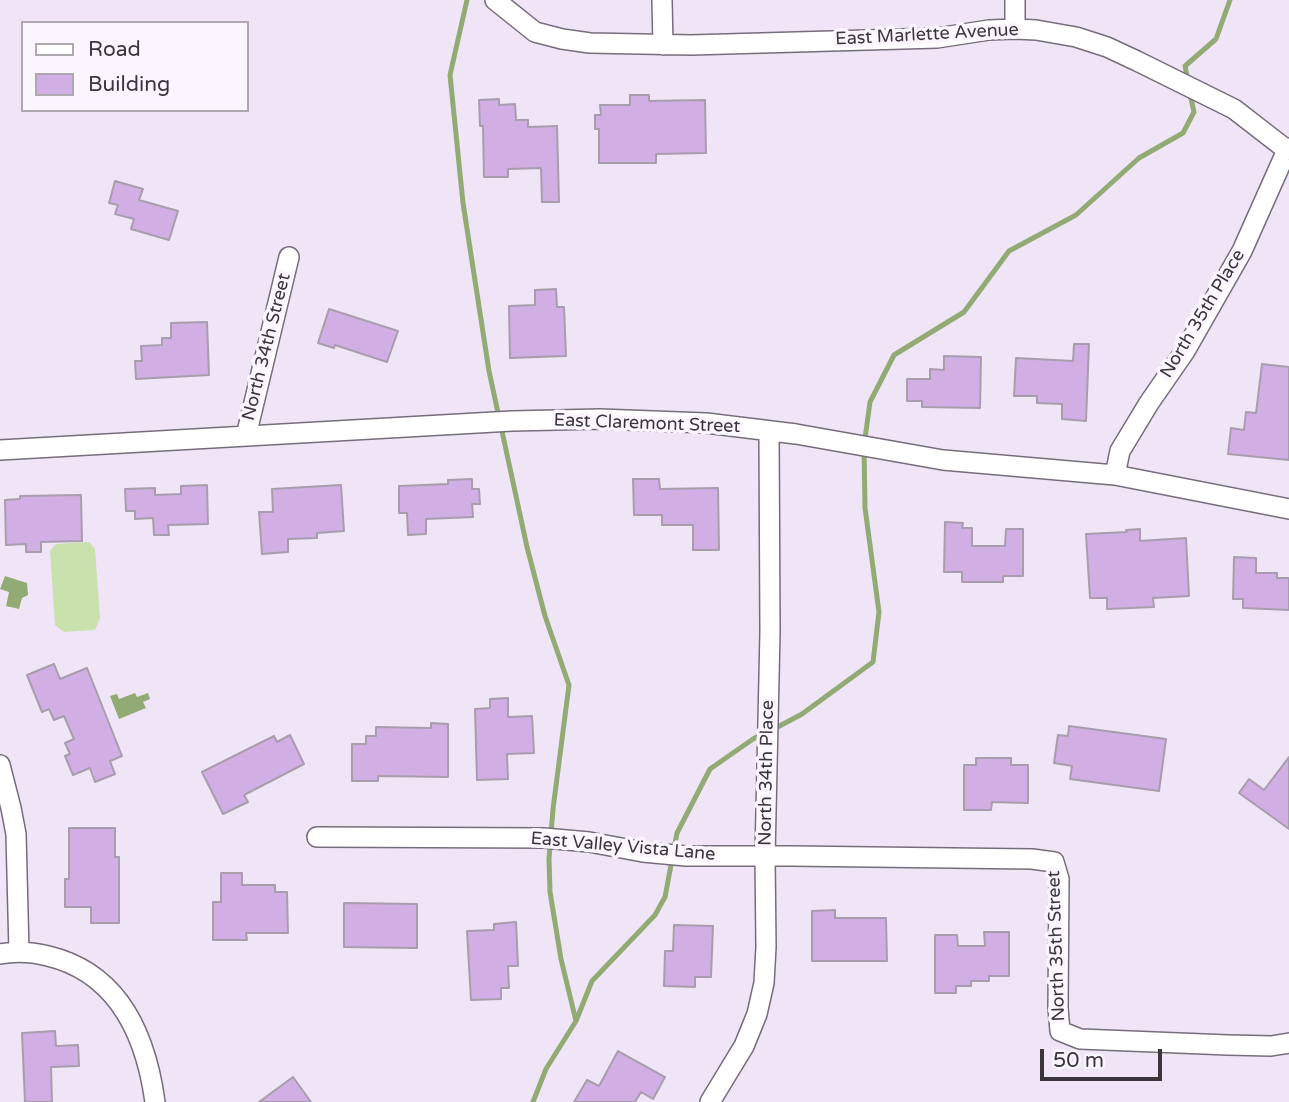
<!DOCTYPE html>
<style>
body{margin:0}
#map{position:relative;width:1289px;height:1102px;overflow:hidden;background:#f0e5f6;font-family:"Varela Round",sans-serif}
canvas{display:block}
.legend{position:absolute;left:21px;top:21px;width:228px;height:91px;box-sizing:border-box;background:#fbf5ff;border:2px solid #aea9b1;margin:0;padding:9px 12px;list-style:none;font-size:21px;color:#3a363c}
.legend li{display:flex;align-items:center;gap:14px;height:35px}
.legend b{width:35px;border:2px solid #aea9b1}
.scale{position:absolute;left:1040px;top:1049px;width:122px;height:32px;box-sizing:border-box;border:4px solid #3a363c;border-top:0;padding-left:9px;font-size:21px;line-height:24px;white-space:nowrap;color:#3a363c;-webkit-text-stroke:5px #fbf5ff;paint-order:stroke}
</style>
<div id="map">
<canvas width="1289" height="1102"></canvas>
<ul class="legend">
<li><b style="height:9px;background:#fff"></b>Road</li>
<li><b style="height:19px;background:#d1afe4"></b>Building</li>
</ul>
<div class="scale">50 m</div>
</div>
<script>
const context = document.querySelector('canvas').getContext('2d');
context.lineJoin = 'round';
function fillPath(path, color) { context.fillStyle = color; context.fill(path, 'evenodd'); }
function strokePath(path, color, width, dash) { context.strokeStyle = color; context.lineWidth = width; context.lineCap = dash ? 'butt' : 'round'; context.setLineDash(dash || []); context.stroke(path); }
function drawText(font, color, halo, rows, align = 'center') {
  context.font = font + ' "Varela Round",sans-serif'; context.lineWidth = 7; context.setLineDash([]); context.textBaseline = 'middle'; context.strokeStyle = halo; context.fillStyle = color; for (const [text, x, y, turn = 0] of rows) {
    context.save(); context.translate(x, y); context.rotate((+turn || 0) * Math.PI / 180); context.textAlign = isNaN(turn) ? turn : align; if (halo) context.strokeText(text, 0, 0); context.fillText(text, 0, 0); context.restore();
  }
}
const green = new Path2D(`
 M 89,542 L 95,549 L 100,618 L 95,630 L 64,632 L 55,625 L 50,551 L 56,544 Z`);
const water = new Path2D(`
 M 5,576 L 27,583 L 28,595 L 22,598 L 19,609 L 6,606 L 9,592 L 0,589 Z
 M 135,693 L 137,697 L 148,693 L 150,699 L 143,702 L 146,708 L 119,719 L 110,696 L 117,694 L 119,699 Z`);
const stream = new Path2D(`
 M 467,0 L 450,75 L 463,203 L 489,371 L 527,547 L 545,616 L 569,685 L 553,809 L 549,859 L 550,892 L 561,959 L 576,1021
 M 1188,81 L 1185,66 L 1216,39 L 1230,0
 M 772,730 L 802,714 L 873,662 L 879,612 L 865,508 L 864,446 L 870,402 L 894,355 L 964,312 L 1009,251 L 1076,215 L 1139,158 L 1183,133 L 1194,112 L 1190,94
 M 533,1102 L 546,1069 L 576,1021 L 592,981 L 655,915 L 665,897 L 677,833 L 710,769 L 753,739 L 763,734`);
const building = new Path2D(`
 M 630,95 L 649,95 L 649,101 L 705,100 L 706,153 L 656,154 L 656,163 L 599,163 L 599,129 L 595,129 L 595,115 L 601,115 L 600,105 L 630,105 Z
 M 499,99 L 499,105 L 515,104 L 516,120 L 528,120 L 528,127 L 557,126 L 559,202 L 542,202 L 541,168 L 508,169 L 508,177 L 484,177 L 483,126 L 480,126 L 479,100 Z
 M 115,181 L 143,189 L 139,200 L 178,211 L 169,240 L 131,229 L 134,219 L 115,214 L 118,205 L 109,203 Z
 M 556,289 L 557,307 L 564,307 L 566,356 L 510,358 L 509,306 L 535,305 L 535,290 Z
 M 329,309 L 398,331 L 387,362 L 335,345 L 334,348 L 318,343 Z
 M 207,322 L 209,375 L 136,379 L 135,361 L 142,361 L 141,346 L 162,345 L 162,338 L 171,338 L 171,323 Z
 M 1074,344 L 1089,344 L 1086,421 L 1062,419 L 1062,404 L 1037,403 L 1037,396 L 1014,396 L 1016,358 L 1073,361 Z
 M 944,356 L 981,357 L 980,408 L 922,407 L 922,401 L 907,401 L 907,379 L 930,379 L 930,369 L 944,370 Z
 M 1262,364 L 1289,367 L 1289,460 L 1228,454 L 1231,428 L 1244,430 L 1246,412 L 1256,413 Z
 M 472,479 L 472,489 L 479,489 L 480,504 L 472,504 L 473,517 L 426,519 L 426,534 L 408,535 L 407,513 L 399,513 L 399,486 L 448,484 L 448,480 Z
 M 633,479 L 659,479 L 660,489 L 718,488 L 719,550 L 693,550 L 693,525 L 662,525 L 662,515 L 634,515 Z
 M 207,485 L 208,524 L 168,525 L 169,535 L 154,535 L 153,518 L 135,519 L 135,511 L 126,511 L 125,489 L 155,488 L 155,495 L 181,494 L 181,486 Z
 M 341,485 L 344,531 L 317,533 L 317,538 L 288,539 L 288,552 L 262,554 L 259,512 L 273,512 L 272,489 Z
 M 81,495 L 82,541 L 41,542 L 41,552 L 26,552 L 26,544 L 6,545 L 5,500 L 20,499 L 20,496 Z
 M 945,522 L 963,523 L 962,528 L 972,528 L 972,546 L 1005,546 L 1006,529 L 1023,529 L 1023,576 L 1003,576 L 1003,582 L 962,582 L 962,572 L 944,572 Z
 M 1140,529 L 1140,541 L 1186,538 L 1189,596 L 1153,598 L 1154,607 L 1107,609 L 1107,598 L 1090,598 L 1086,534 L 1127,532 L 1126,530 Z
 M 1234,557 L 1256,558 L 1256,573 L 1277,573 L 1277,578 L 1289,578 L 1289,610 L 1243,608 L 1243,599 L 1233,599 Z
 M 54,664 L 60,679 L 87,668 L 122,756 L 110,761 L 115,774 L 95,782 L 90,768 L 73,775 L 65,756 L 70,754 L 65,743 L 74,739 L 64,716 L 54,720 L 49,709 L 42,712 L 27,675 Z
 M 508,698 L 508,717 L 532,716 L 534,753 L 507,754 L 508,779 L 477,780 L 475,709 L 490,708 L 490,699 Z
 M 431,723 L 448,724 L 448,777 L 378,776 L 378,781 L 352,781 L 352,744 L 366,744 L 366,736 L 376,736 L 376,727 L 431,728 Z
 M 1069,726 L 1166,739 L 1159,791 L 1070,779 L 1072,766 L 1054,763 L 1058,735 L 1068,736 Z
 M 290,735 L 304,764 L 244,795 L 248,802 L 223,814 L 202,772 L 274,736 L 277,742 Z
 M 1289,757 L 1289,829 L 1239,793 L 1249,779 L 1264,790 Z
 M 976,758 L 1011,758 L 1011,765 L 1028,765 L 1028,803 L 992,802 L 991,810 L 964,810 L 964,765 L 976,765 Z
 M 69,828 L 115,828 L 115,857 L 119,857 L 119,923 L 91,923 L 91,907 L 65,907 L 65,879 L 69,879 Z
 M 221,873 L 242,873 L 242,885 L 275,885 L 275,892 L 287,892 L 288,933 L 246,933 L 247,940 L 213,940 L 213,902 L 221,902 Z
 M 344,903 L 417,904 L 417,948 L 344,947 Z
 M 835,910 L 835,918 L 886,918 L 887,961 L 812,961 L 812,911 Z
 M 516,922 L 518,966 L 508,966 L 509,988 L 501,988 L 501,999 L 471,1000 L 467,931 L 494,930 L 494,924 Z
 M 674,925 L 713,926 L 711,977 L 695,977 L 695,987 L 664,986 L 665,951 L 673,951 Z
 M 984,932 L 1009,932 L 1009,976 L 989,976 L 989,981 L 971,981 L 971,986 L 956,986 L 956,993 L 935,993 L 935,935 L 957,935 L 958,946 L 985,946 Z
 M 55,1031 L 56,1046 L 78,1045 L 79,1066 L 51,1067 L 52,1102 L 25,1102 L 22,1033 Z
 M 618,1051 L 665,1077 L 653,1099 L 641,1092 L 635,1102 L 574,1102 L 587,1080 L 599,1086 Z
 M 293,1077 L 311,1102 L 259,1102 Z`);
const minor = new Path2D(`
 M 495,0 L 535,32 L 562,39 L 590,43 L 691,45 L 937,38 L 989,30 L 1015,29 L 1036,30 L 1076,37 L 1107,47 L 1137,61 L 1234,109 L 1287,150 L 1289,148
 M 662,0 L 663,45
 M 1015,0 L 1015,29
 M 246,436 L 289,257
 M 0,450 L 512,421 L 600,419 L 706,423 L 796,434 L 943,460 L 1115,475 L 1289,509
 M 1115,475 L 1120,451 L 1149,403 L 1185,351 L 1242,251 L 1287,150
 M 0,765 L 11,808 L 16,834 L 19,952
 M 317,837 L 544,838 L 589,842 L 643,852 L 686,856 L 791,856 L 1032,859 L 1054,862 L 1059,879 L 1058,1008 L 1060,1031 L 1080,1039 L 1228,1045 L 1271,1046 L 1289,1043
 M 0,954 C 16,951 32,952 48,956 C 119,973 146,1036 155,1102
 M 710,1102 L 744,1046 L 757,1014 L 764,983 L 766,947 L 765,856 L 770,632 L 769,431`);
const streetNames = [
 ["East Marlette Avenue",927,35,-3],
 ["North 35th Place",1203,314,-59],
 ["North 34th Street",267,347,-76],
 ["East Claremont Street",647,424,2],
 ["North 34th Place",767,773,-89],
 ["East Valley Vista Lane",623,847,5],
 ["North 35th Street",1057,946,-92]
];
fillPath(green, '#c9e1ac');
fillPath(water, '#92ab74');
strokePath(stream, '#92ab74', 5);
fillPath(building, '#d1afe4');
strokePath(building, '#a79dad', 2);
strokePath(minor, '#766d7c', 22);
strokePath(minor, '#fff', 19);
drawText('18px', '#3a363c', '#fbf5ff', streetNames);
</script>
